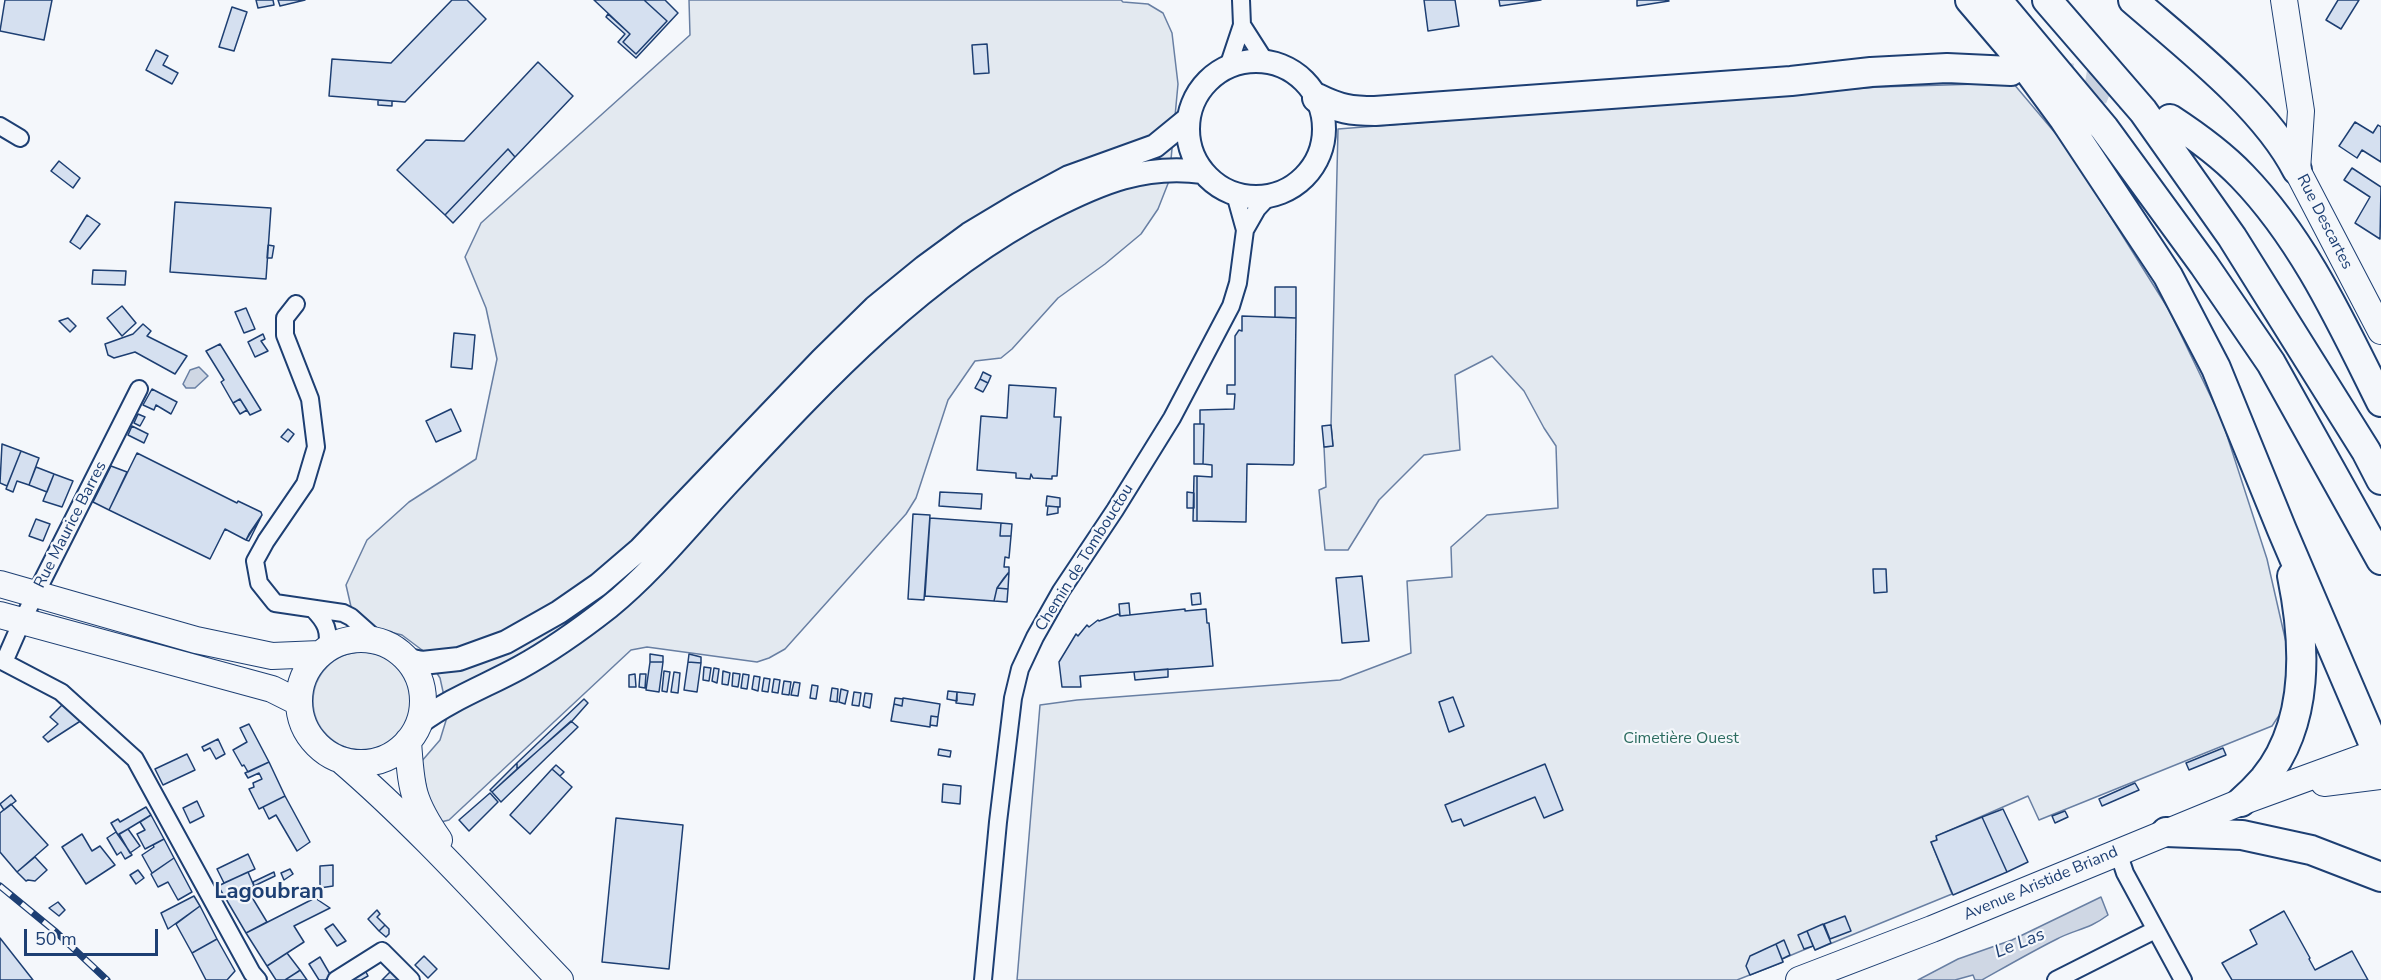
<!DOCTYPE html>
<meta charset="utf-8">
<style>
body{margin:0}
#map{position:relative;width:2381px;height:980px;overflow:hidden;background:#f4f7fb;font-family:"Nunito Sans",sans-serif}
canvas{display:block}
.scale{position:absolute;left:24px;top:929px;width:134px;height:27px;box-sizing:border-box;border:3px solid #1d3f73;border-top:0;padding-left:8px;font-size:18px;line-height:21px;white-space:nowrap;color:#1d3f73;-webkit-text-stroke:4px #f4f7fb;paint-order:stroke}
</style>
<div id="map">
<canvas width="2381" height="980"></canvas>
<div class="scale">50 m</div>
</div>
<script>
const context = document.querySelector('canvas').getContext('2d');
context.lineJoin = 'round';
function fillPath(path, color) { context.fillStyle = color; context.fill(path, 'evenodd'); }
function strokePath(path, color, width, dash) { context.strokeStyle = color; context.lineWidth = width; context.lineCap = dash ? 'butt' : 'round'; context.setLineDash(dash || []); context.stroke(path); }
function drawText(font, color, halo, rows, align = 'center') {
  context.font = font + ' "Nunito Sans",sans-serif'; context.lineWidth = 4.5; context.setLineDash([]); context.textBaseline = 'middle'; context.strokeStyle = halo; context.fillStyle = color; for (const [text, x, y, turn = 0] of rows) {
    context.save(); context.translate(x, y); context.rotate((+turn || 0) * Math.PI / 180); context.textAlign = isNaN(turn) ? turn : align; if (halo) context.strokeText(text, 0, 0); context.fillText(text, 0, 0); context.restore();
  }
}
const green = new Path2D(`
 M 689,0 L 1121,0 L 1123,2 L 1148,4 L 1163,13 L 1172,33 L 1178,84 L 1169,181 L 1158,209 L 1141,234 L 1105,264 L 1058,298 L 1012,349 L 1001,358 L 975,361 L 948,400 L 916,498 L 906,514 L 785,649 L 769,658 L 757,662 L 647,647 L 631,650 L 449,820 L 437,823 L 432,815 L 421,762 L 440,740 L 448,714 L 440,678 L 422,650 L 402,635 L 366,626 L 352,611 L 346,585 L 367,540 L 409,502 L 476,459 L 497,359 L 486,308 L 465,257 L 481,223 L 690,35 Z
 M 2013,83 L 2067,147 L 2169,310 L 2222,420 L 2267,559 L 2290,660 L 2282,711 L 2272,726 L 2039,820 L 2028,796 L 1937,836 L 1937,840 L 1931,842 L 1952,894 L 1815,950 L 1813,946 L 1782,959 L 1783,962 L 1737,980 L 1017,980 L 1040,705 L 1077,700 L 1340,680 L 1411,653 L 1407,581 L 1452,577 L 1451,547 L 1487,515 L 1558,508 L 1556,446 L 1544,428 L 1524,391 L 1492,356 L 1455,375 L 1460,450 L 1424,455 L 1379,500 L 1348,550 L 1325,550 L 1319,490 L 1326,487 L 1324,447 L 1333,446 L 1331,425 L 1338,129 L 1878,87 Z
 M313 701a49 49 0 1 1 98 0a49 49 0 1 1-98 0Z`);
const water = new Path2D(`
 M 199,367 L 208,376 L 195,388 L 186,388 L 183,384 L 190,370 Z
 M 2101,897 L 2108,915 C 2088,930 2076,929 2057,939 C 2031,952 2007,966 1982,980 L 1975,980 L 1973,975 L 1955,980 L 1918,980 L 1958,959 L 2012,940 Z`);
const building = new Path2D(`
 M 5,0 L 52,0 L 44,40 L 0,31 Z
 M 256,0 L 273,0 L 274,5 L 258,8 Z
 M 278,0 L 305,0 L 280,6 Z
 M 452,0 L 467,0 L 486,19 L 405,102 L 329,96 L 332,59 L 391,63 Z
 M 594,0 L 644,0 L 667,21 L 636,54 L 623,42 L 630,34 Z
 M 644,0 L 665,0 L 678,13 L 636,58 L 618,42 L 625,34 L 606,17 L 608,14 L 630,34 L 623,42 L 636,54 L 667,21 Z
 M 1424,0 L 1455,0 L 1459,26 L 1428,31 Z
 M 1499,0 L 1541,0 L 1500,6 Z
 M 1637,0 L 1668,0 L 1669,1 L 1637,6 Z
 M 2338,0 L 2359,0 L 2341,29 L 2326,20 Z
 M 232,7 L 247,12 L 234,51 L 219,47 Z
 M 987,44 L 989,73 L 974,74 L 972,45 Z
 M 156,50 L 168,56 L 163,65 L 178,73 L 172,84 L 146,70 Z
 M 538,62 L 573,96 L 515,157 L 508,149 L 445,215 L 397,170 L 426,140 L 464,141 Z
 M 378,100 L 392,101 L 392,106 L 378,105 Z
 M 2355,122 L 2373,133 L 2378,125 L 2381,127 L 2381,162 L 2362,150 L 2357,158 L 2339,146 Z
 M 508,149 L 515,157 L 453,223 L 445,215 Z
 M 59,161 L 80,178 L 73,188 L 51,171 Z
 M 2352,168 L 2381,187 L 2380,239 L 2355,223 L 2370,197 L 2344,180 Z
 M 175,202 L 271,208 L 266,279 L 170,272 Z
 M 87,215 L 100,224 L 80,249 L 70,242 Z
 M 268,245 L 274,246 L 272,258 L 267,258 Z
 M 93,270 L 126,271 L 125,285 L 92,284 Z
 M 1275,287 L 1296,287 L 1296,318 L 1275,317 Z
 M 122,306 L 136,323 L 122,336 L 107,318 Z
 M 246,308 L 255,329 L 244,333 L 235,312 Z
 M 1242,316 L 1296,318 L 1294,463 L 1293,465 L 1247,464 L 1246,522 L 1197,521 L 1197,476 L 1212,477 L 1212,465 L 1203,464 L 1204,424 L 1200,424 L 1200,410 L 1234,409 L 1235,394 L 1227,394 L 1227,385 L 1235,385 L 1235,336 L 1239,330 L 1242,331 Z
 M 68,318 L 76,326 L 70,332 L 59,321 Z
 M 143,324 L 151,331 L 147,336 L 187,356 L 175,374 L 135,352 L 114,358 L 108,355 L 105,344 L 133,334 Z
 M 454,333 L 475,335 L 472,369 L 451,367 Z
 M 263,334 L 265,339 L 261,341 L 268,351 L 255,357 L 248,342 Z
 M 220,344 L 261,410 L 250,415 L 240,399 L 233,403 L 221,382 L 224,380 L 206,351 Z
 M 983,372 L 991,376 L 988,383 L 980,379 Z
 M 980,379 L 988,383 L 983,392 L 975,388 Z
 M 1009,385 L 1056,388 L 1054,417 L 1061,417 L 1057,476 L 1052,476 L 1052,479 L 1033,478 L 1031,474 L 1030,479 L 1016,478 L 1016,473 L 977,470 L 981,416 L 1007,418 Z
 M 152,389 L 177,402 L 171,414 L 156,405 L 154,410 L 143,405 Z
 M 240,399 L 247,410 L 240,414 L 233,403 Z
 M 451,409 L 461,431 L 436,442 L 426,421 Z
 M 138,414 L 145,417 L 140,426 L 134,423 Z
 M 1194,424 L 1204,424 L 1203,464 L 1194,464 Z
 M 1331,425 L 1333,446 L 1324,447 L 1322,426 Z
 M 132,426 L 148,434 L 144,443 L 128,435 Z
 M 288,429 L 294,434 L 288,442 L 281,437 Z
 M 2,444 L 21,451 L 7,486 L 0,483 Z
 M 21,451 L 39,458 L 29,485 L 17,481 L 13,492 L 6,489 Z
 M 137,453 L 237,503 L 238,501 L 261,512 L 262,515 L 246,540 L 225,529 L 210,559 L 109,510 Z
 M 111,466 L 127,472 L 109,510 L 93,502 Z
 M 36,467 L 54,474 L 47,492 L 29,485 Z
 M 54,474 L 73,481 L 62,507 L 43,501 Z
 M 1194,476 L 1197,476 L 1197,521 L 1193,521 Z
 M 940,492 L 982,494 L 981,509 L 939,506 Z
 M 1187,492 L 1194,493 L 1194,508 L 1187,508 Z
 M 1047,496 L 1060,498 L 1060,507 L 1046,506 Z
 M 1048,506 L 1058,507 L 1058,513 L 1047,515 Z
 M 913,514 L 930,515 L 924,600 L 908,599 Z
 M 262,515 L 249,541 L 246,540 L 249,534 Z
 M 930,518 L 1001,523 L 1000,536 L 1011,536 L 1009,558 L 1005,557 L 1004,567 L 1009,567 L 1009,572 L 997,588 L 994,601 L 925,596 Z
 M 36,519 L 50,524 L 43,541 L 29,536 Z
 M 1001,523 L 1012,524 L 1011,536 L 1000,536 Z
 M 1873,569 L 1886,569 L 1887,592 L 1874,593 Z
 M 1009,572 L 1008,589 L 997,588 L 1004,578 Z
 M 1362,576 L 1369,641 L 1342,643 L 1336,578 Z
 M 997,588 L 1008,589 L 1007,602 L 994,601 Z
 M 1200,593 L 1201,604 L 1192,605 L 1191,594 Z
 M 1129,603 L 1130,615 L 1120,616 L 1119,604 Z
 M 1185,609 L 1185,611 L 1206,609 L 1207,623 L 1209,623 L 1213,666 L 1080,676 L 1081,687 L 1062,687 L 1059,662 L 1076,634 L 1078,636 L 1087,625 L 1089,627 L 1098,620 L 1099,621 L 1118,614 L 1120,616 Z
 M 650,654 L 663,656 L 663,662 L 650,662 Z
 M 689,654 L 701,657 L 701,663 L 688,662 Z
 M 650,662 L 663,662 L 659,692 L 646,690 Z
 M 688,662 L 701,663 L 697,692 L 684,690 Z
 M 704,667 L 711,668 L 709,681 L 703,680 Z
 M 714,668 L 719,669 L 717,683 L 712,681 Z
 M 1168,669 L 1168,677 L 1135,680 L 1134,672 Z
 M 664,671 L 670,672 L 667,692 L 662,691 Z
 M 723,671 L 730,673 L 728,685 L 722,684 Z
 M 674,672 L 680,673 L 678,693 L 671,692 Z
 M 733,673 L 740,674 L 738,687 L 732,686 Z
 M 635,674 L 636,687 L 629,687 L 629,675 Z
 M 640,674 L 646,674 L 645,688 L 639,687 Z
 M 743,674 L 749,675 L 747,689 L 741,688 Z
 M 754,676 L 760,677 L 758,691 L 752,689 Z
 M 764,678 L 770,679 L 768,692 L 762,691 Z
 M 774,679 L 780,680 L 778,693 L 772,692 Z
 M 784,681 L 791,682 L 789,695 L 782,694 Z
 M 794,682 L 800,683 L 798,696 L 791,695 Z
 M 812,685 L 818,686 L 816,699 L 810,698 Z
 M 832,688 L 838,689 L 837,702 L 830,701 Z
 M 841,689 L 848,691 L 845,704 L 839,702 Z
 M 948,691 L 957,692 L 957,701 L 947,699 Z
 M 854,692 L 861,693 L 859,706 L 852,705 Z
 M 957,692 L 975,694 L 973,705 L 956,703 Z
 M 865,693 L 872,694 L 870,708 L 863,706 Z
 M 1453,697 L 1464,726 L 1449,732 L 1439,702 Z
 M 895,698 L 903,699 L 902,706 L 894,704 Z
 M 903,698 L 940,704 L 938,717 L 931,716 L 930,727 L 891,721 L 894,704 L 902,706 Z
 M 584,699 L 588,703 L 572,721 L 517,769 L 517,763 Z
 M 62,705 L 82,720 L 48,742 L 43,737 L 58,724 L 50,717 Z
 M 931,716 L 938,717 L 937,726 L 930,725 Z
 M 571,721 L 578,727 L 501,802 L 492,792 Z
 M 249,724 L 269,762 L 248,772 L 244,765 L 242,766 L 233,750 L 247,742 L 240,728 Z
 M 218,739 L 225,754 L 216,759 L 210,748 L 204,751 L 202,747 Z
 M 2223,748 L 2226,755 L 2189,770 L 2186,763 Z
 M 939,749 L 951,751 L 950,757 L 938,755 Z
 M 187,754 L 195,770 L 163,785 L 155,769 Z
 M 269,762 L 285,796 L 259,809 L 249,789 L 254,787 L 253,783 L 262,779 L 259,773 L 248,778 L 245,773 Z
 M 517,763 L 517,769 L 492,792 L 490,790 Z
 M 1545,764 L 1563,810 L 1544,818 L 1535,797 L 1464,826 L 1461,819 L 1452,822 L 1445,805 Z
 M 556,765 L 564,772 L 560,776 L 552,769 Z
 M 552,769 L 572,787 L 530,834 L 510,815 Z
 M 2135,783 L 2139,790 L 2102,806 L 2099,799 Z
 M 943,784 L 961,786 L 960,804 L 942,802 Z
 M 490,793 L 498,802 L 469,831 L 459,820 Z
 M 11,795 L 16,801 L 4,810 L 0,804 Z
 M 285,796 L 310,842 L 297,851 L 276,815 L 269,819 L 263,807 Z
 M 197,801 L 204,816 L 190,823 L 183,808 Z
 M 11,804 L 48,845 L 17,872 L 0,852 L 0,813 Z
 M 146,807 L 151,815 L 118,835 L 111,823 L 118,819 L 120,822 Z
 M 2003,809 L 2028,862 L 2007,872 L 1982,817 Z
 M 2065,811 L 2068,817 L 2055,823 L 2052,816 Z
 M 151,815 L 164,839 L 145,849 L 137,834 L 145,830 L 140,822 Z
 M 1982,817 L 2007,872 L 1953,895 L 1931,842 L 1937,840 L 1936,836 Z
 M 616,818 L 683,825 L 669,969 L 602,962 Z
 M 128,829 L 140,846 L 130,853 L 119,834 Z
 M 116,832 L 132,855 L 125,859 L 121,852 L 117,855 L 107,838 Z
 M 82,834 L 92,851 L 100,846 L 115,865 L 86,884 L 62,847 Z
 M 164,839 L 174,858 L 152,873 L 142,855 L 154,847 L 153,845 Z
 M 248,854 L 255,869 L 224,883 L 217,869 Z
 M 35,857 L 47,870 L 35,881 L 28,880 L 26,881 L 17,872 Z
 M 174,858 L 192,892 L 178,900 L 168,882 L 158,887 L 151,874 Z
 M 333,865 L 333,886 L 320,888 L 320,866 Z
 M 290,869 L 293,874 L 284,880 L 281,873 Z
 M 138,870 L 144,878 L 136,884 L 130,875 Z
 M 248,872 L 254,886 L 226,899 L 218,886 Z
 M 274,872 L 275,876 L 254,886 L 253,882 Z
 M 247,889 L 267,922 L 246,933 L 226,899 Z
 M 194,896 L 200,906 L 168,929 L 161,913 Z
 M 315,898 L 330,908 L 294,926 L 304,942 L 267,966 L 246,933 Z
 M 58,902 L 65,910 L 59,916 L 49,908 Z
 M 200,906 L 217,939 L 192,953 L 176,924 Z
 M 377,910 L 380,914 L 377,917 L 385,925 L 379,931 L 368,919 Z
 M 2284,911 L 2310,958 L 2309,959 L 2315,970 L 2352,951 L 2368,980 L 2232,980 L 2222,963 L 2257,944 L 2250,930 Z
 M 1845,916 L 1851,931 L 1830,939 L 1824,924 Z
 M 333,924 L 346,941 L 337,946 L 325,929 Z
 M 1823,924 L 1831,943 L 1815,950 L 1807,931 Z
 M 385,925 L 389,929 L 389,934 L 386,937 L 379,931 Z
 M 1807,931 L 1813,946 L 1804,949 L 1798,935 Z
 M 0,938 L 33,980 L 0,980 Z
 M 217,939 L 235,971 L 227,980 L 206,980 L 192,953 Z
 M 1784,940 L 1790,955 L 1782,959 L 1776,944 Z
 M 1776,944 L 1783,962 L 1750,975 L 1746,966 L 1750,956 Z
 M 287,953 L 300,970 L 285,980 L 276,980 L 267,966 Z
 M 424,956 L 437,969 L 428,978 L 415,965 Z
 M 320,957 L 331,976 L 325,980 L 319,980 L 309,964 Z
 M 300,970 L 307,980 L 285,980 L 299,971 Z
 M 365,970 L 368,976 L 361,980 L 349,980 Z
 M 391,971 L 400,980 L 382,980 Z`);
const motorwayTunnel = new Path2D(`
 M 2044,73 L 2086,80 L 2137,101`);
const minor = new Path2D(`
 M 1242,25 L 1265,61
 M 1228,67 L 1242,25 L 1241,0
 M 0,126 L 20,138
 M 1245,230 L 1257,209 L 1269,196
 M 296,304 L 285,318 L 285,335 L 310,399 L 316,447 L 305,484 L 266,541 L 255,561 L 259,583 L 275,603 L 343,613 L 351,617 L 378,641
 M 313,609 C 326,622 330,631 327,648
 M 0,660 L 61,692 L 135,759 L 252,973 L 258,980
 M 4,662 L 22,621 L 139,389
 M 2118,852 L 2125,873 L 2183,980
 M 336,980 L 382,951 L 411,980
 M 983,980 L 998,822 L 1013,698 L 1020,669 L 1035,637 L 1061,591 L 1115,510 L 1172,418 L 1231,306 L 1238,283 L 1245,230 L 1235,194
 M 2056,980 L 2155,930`);
const secondary = new Path2D(`
 M1188 129a68 68 0 1 1 136 0a68 68 0 1 1-136 0Z
 M 408,660 L 422,663 L 459,659 L 506,642 L 559,612 L 598,585 L 640,549 L 822,359 L 875,307 L 924,267 L 969,234 L 1019,204 L 1069,177 L 1155,146 L 1188,119
 M 420,722 C 451,699 486,686 519,668 C 550,651 581,629 609,607 C 652,572 688,527 725,487 C 822,383 920,276 1049,209 C 1100,183 1144,164 1203,172`);
const primary = new Path2D(`
 M 2284,0 L 2301,111 L 2297,170 L 2381,331
 M 0,584 L 196,640 L 272,656 L 320,654
 M 0,615 L 272,689 L 298,702
 M299 701a62 62 0 1 1 124 0a62 62 0 1 1-124 0Z
 M 408,741 C 411,788 412,801 439,840
 M 341,760 C 418,826 490,907 560,980
 M 2324,783 L 2381,776
 M 1799,980 L 1932,929 L 2241,802 L 2381,751`);
const motorway = new Path2D(`
 M 1970,0 L 2017,55 L 2064,119 L 2168,276 L 2216,368 L 2282,530 L 2377,752
 M 1997,0 L 2104,128 L 2204,265 L 2271,363 L 2381,560
 M 2047,0 L 2143,111 L 2232,237 L 2366,451 L 2381,480
 M 2133,0 C 2186,46 2265,107 2297,170
 M 1317,98 C 1339,109 1351,111 1375,111 L 1791,81 L 1871,72 L 1947,68 L 2011,71
 M 2170,119 C 2196,136 2221,154 2242,176 C 2304,240 2342,324 2381,402
 M 2241,802 C 2249,795 2257,787 2264,779 C 2310,723 2306,644 2292,576
 M 2166,832 L 2242,835 L 2311,850 L 2381,877`);
const rail = new Path2D(`
 M 0,886 L 56,932 L 107,980`);
const streetNames = [
 ["Rue Descartes",2324,222,63],
 ["Rue Maurice Barres",71,525,-63],
 ["Chemin de Tombouctou",1085,558,-58],
 ["Avenue Aristide Briand",2041,884,-23]
];
const parkNames = [
 ["Cimetière Ouest",1681,739]
];
const waterNames = [
 ["Le Las",2020,944,-22]
];
const districtNames = [
 ["Lagoubran",269,893]
];
fillPath(green, '#e3e9f0');
strokePath(green, '#687fa3', 1.5);
fillPath(water, '#cfd7e4');
strokePath(water, '#687fa3', 1.5);
fillPath(building, '#d5e0f0');
strokePath(building, '#1d3f73', 1.5);
strokePath(motorwayTunnel, '#c9d2e0', 28, [28, 14]);
strokePath(minor, '#1d3f73', 20);
strokePath(secondary, '#1d3f73', 26);
strokePath(primary, '#1d3f73', 28);
strokePath(motorway, '#1d3f73', 32);
strokePath(minor, '#f4f7fb', 16);
strokePath(secondary, '#f4f7fb', 22);
strokePath(primary, '#f4f7fb', 26);
strokePath(motorway, '#f4f7fb', 28);
strokePath(rail, '#1d3f73', 7);
strokePath(rail, '#f4f7fb', 4.5, [14]);
drawText('16px', '#1d3f73', '#f4f7fb', streetNames);
drawText('16px', '#2c6c60', '#f4f7fb', parkNames);
drawText('italic 18px', '#1d3f73', '#f4f7fb', waterNames);
drawText('bold 22px', '#1d3f73', '#f4f7fb', districtNames);
</script>
